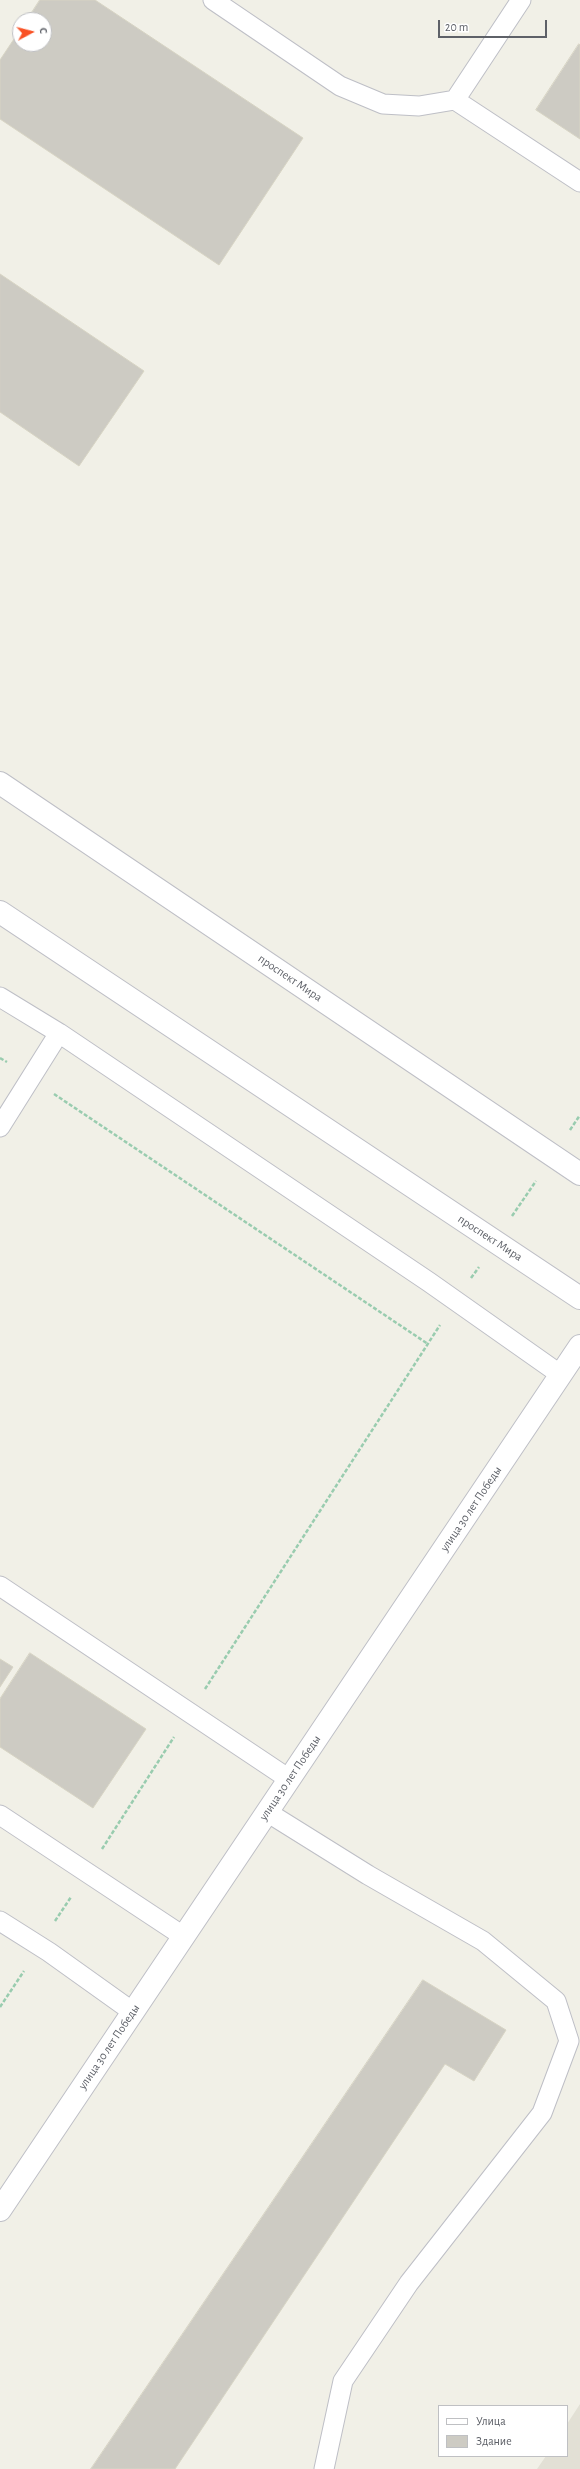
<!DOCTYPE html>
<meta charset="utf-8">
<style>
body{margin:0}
#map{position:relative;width:580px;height:2469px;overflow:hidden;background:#f1f0e7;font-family:"Alegreya Sans",sans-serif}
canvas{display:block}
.legend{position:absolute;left:438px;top:2405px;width:130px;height:52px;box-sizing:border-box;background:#fff;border:1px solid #bfc0c3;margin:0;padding:5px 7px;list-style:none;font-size:12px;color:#5e6168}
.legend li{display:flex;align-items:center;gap:8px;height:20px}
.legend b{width:20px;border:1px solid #bfc0c3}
.north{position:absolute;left:12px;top:12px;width:40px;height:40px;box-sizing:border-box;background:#fff;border:1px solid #bfc0c3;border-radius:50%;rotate:83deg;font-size:11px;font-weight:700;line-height:16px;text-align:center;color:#5e6168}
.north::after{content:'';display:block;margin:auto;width:14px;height:18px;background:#f95124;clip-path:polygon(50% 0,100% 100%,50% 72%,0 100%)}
.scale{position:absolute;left:438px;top:20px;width:109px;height:18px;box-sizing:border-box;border:2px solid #5e6168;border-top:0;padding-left:5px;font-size:12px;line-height:14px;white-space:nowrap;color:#5e6168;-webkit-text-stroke:3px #fff;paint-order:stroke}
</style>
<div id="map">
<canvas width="580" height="2469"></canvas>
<ul class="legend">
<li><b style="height:5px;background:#fff"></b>Улица</li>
<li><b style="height:11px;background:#cdcbc3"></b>Здание</li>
</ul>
<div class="north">С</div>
<div class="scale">20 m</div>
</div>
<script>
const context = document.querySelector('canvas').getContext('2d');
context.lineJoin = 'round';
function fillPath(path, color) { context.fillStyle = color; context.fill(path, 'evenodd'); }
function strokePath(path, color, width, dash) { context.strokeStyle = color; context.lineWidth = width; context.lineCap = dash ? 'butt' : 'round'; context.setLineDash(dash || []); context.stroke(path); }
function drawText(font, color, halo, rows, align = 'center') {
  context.font = font + ' "Alegreya Sans",sans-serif'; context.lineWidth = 4; context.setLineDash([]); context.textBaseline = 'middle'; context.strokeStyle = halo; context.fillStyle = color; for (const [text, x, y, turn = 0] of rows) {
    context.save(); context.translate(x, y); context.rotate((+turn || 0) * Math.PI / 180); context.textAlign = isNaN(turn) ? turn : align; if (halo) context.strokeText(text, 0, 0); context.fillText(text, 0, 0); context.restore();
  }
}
const education = new Path2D(`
 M 580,2404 L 580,2469 L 537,2469 L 546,2456 L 567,2456 L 567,2424 Z`);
const building = new Path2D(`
 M 40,0 L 95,0 L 303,138 L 219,265 L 0,119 L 0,60 L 20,30 L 20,44 L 44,44 L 44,20 L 27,20 Z
 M 579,44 L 580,45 L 580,139 L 536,110 Z
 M 0,274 L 144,371 L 79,466 L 0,412 Z
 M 30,1653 L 146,1729 L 93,1808 L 0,1747 L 0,1699 Z
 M 0,1659 L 13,1667 L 0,1687 Z
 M 423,1980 L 506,2030 L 474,2081 L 445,2064 L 175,2469 L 91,2469 Z`);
const path = new Path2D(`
 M 0,1058 L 7,1062
 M 54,1094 L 428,1344
 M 570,1130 L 580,1115
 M 512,1216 L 536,1181
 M 471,1278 L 479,1267
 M 205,1689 L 440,1325
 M 102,1849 L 174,1737
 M 55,1921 L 71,1897
 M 0,2007 L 24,1971`);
const service = new Path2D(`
 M 213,0 L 340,86 L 383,104 L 419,106 L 455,100 L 580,182
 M 455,100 L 521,0
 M 0,997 L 59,1033 L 429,1282 L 561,1375
 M 0,1127 L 59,1033
 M 0,1586 L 289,1779
 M 267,1812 L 368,1875 L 483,1941 L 556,2001 L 569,2041 L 542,2113 L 409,2283 L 343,2381 L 324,2469
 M 0,1815 L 183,1936
 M 0,1921 L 49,1952 L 133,2012`);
const tertiary = new Path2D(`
 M 0,783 L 580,1174
 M 0,912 L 580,1298
 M 0,2210 L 580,1346`);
const streetNames = [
 ["проспект Мира",290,978,34],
 ["проспект Мира",490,1238,33],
 ["улица 30 лет Победы",471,1509,-56],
 ["улица 30 лет Победы",290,1778,-56],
 ["улица 30 лет Победы",109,2047,-56]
];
fillPath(education, '#e2e0d5');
fillPath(building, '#cdcbc3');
strokePath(building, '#d7d4c4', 1);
strokePath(service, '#bebfc6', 21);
strokePath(tertiary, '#bebfc6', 24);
strokePath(path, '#99ccaf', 2.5, [4, 2]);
strokePath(service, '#fff', 19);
strokePath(tertiary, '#fff', 22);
drawText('12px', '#5e6168', '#fff', streetNames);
</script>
